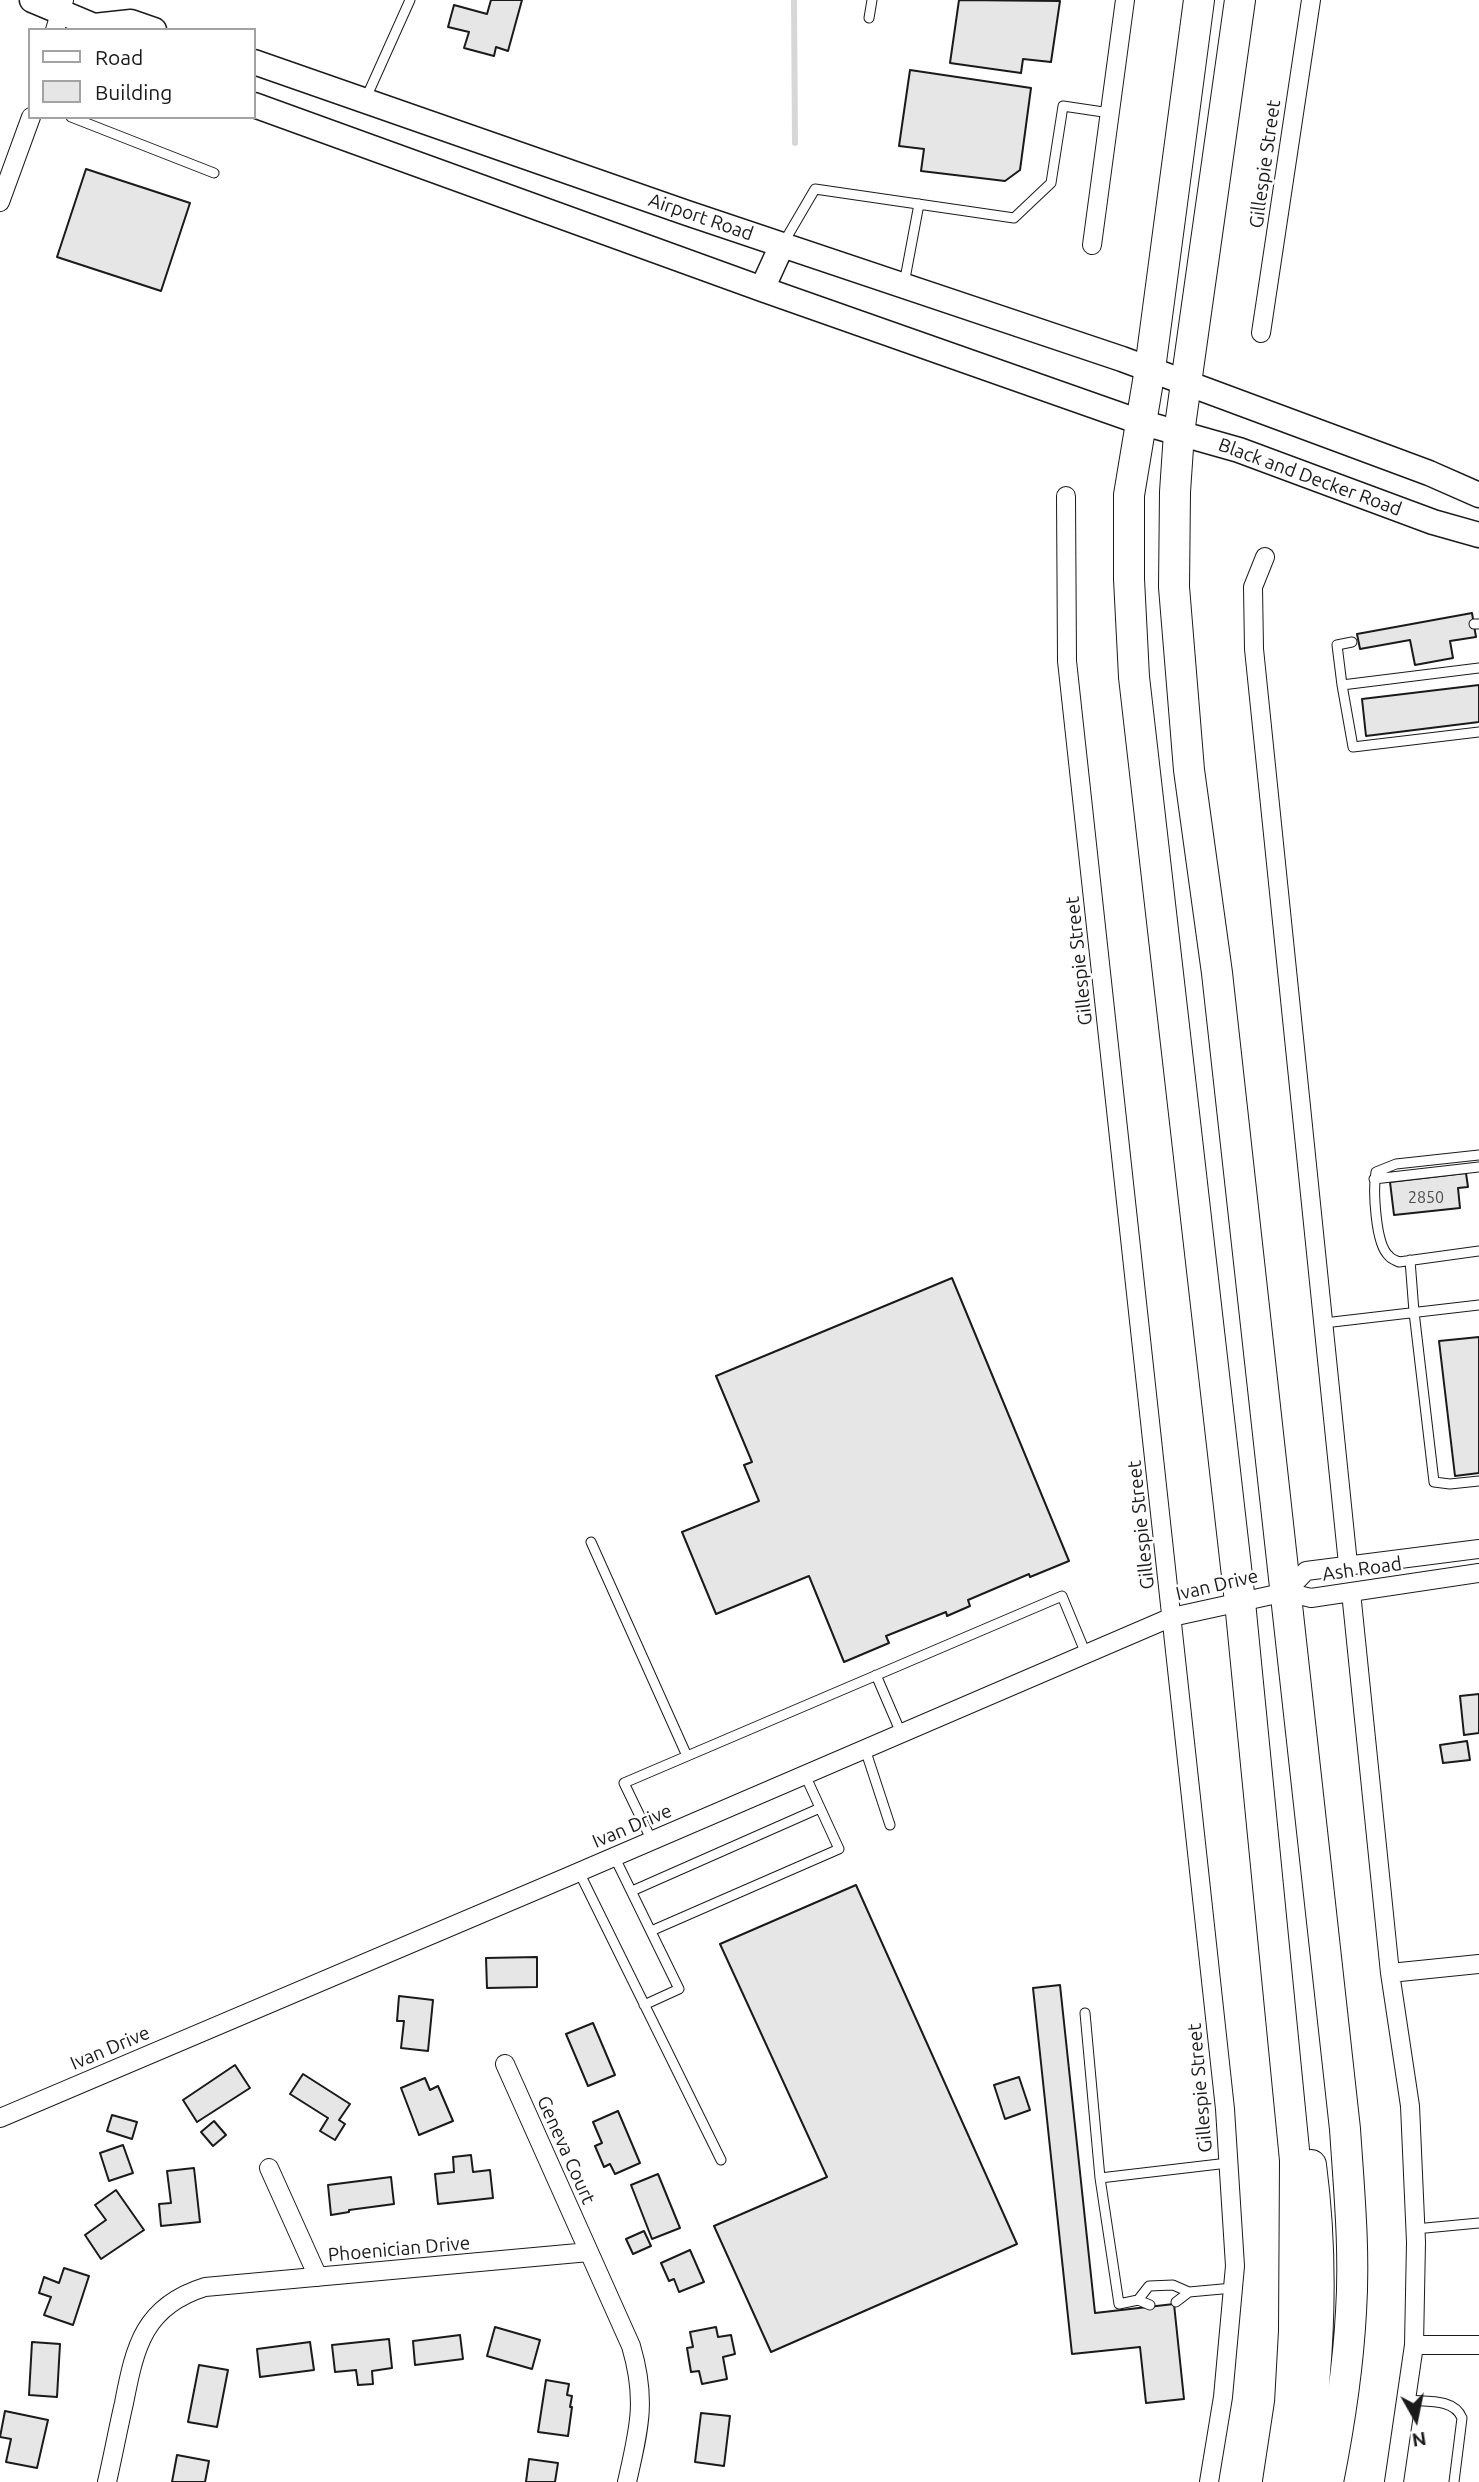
<!DOCTYPE html>
<style>
body{margin:0}
#map{position:relative;width:1479px;height:2482px;overflow:hidden;background:#fff;font-family:Ubuntu,sans-serif}
canvas{display:block}
.legend{position:absolute;left:28px;top:28px;width:228px;height:91px;box-sizing:border-box;background:#fff;border:2px solid #a3a3a3;margin:0;padding:9px 12px;list-style:none;font-size:21px;color:#1a1a1a}
.legend li{display:flex;align-items:center;gap:14px;height:35px}
.legend b{width:35px;border:2px solid #a3a3a3}
.north{position:absolute;left:1381px;top:2384px;width:70px;height:70px;-webkit-text-stroke:5px #fff;paint-order:stroke;rotate:171deg;font-size:19px;font-weight:700;line-height:28px;text-align:center;color:#1a1a1a}
.north::after{content:'';display:block;margin:auto;width:24px;height:32px;background:#1a1a1a;clip-path:polygon(50% 0,100% 100%,50% 72%,0 100%)}
</style>
<div id="map">
<canvas width="1479" height="2482"></canvas>
<ul class="legend">
<li><b style="height:9px;background:#fff"></b>Road</li>
<li><b style="height:19px;background:#e6e6e6"></b>Building</li>
</ul>
<div class="north">N</div>
</div>
<script>
const context = document.querySelector('canvas').getContext('2d');
context.lineJoin = 'round';
function strokePath(path, color, width, dash) { context.strokeStyle = color; context.lineWidth = width; context.lineCap = dash ? 'butt' : 'round'; context.setLineDash(dash || []); context.stroke(path); }
function fillPath(path, color) { context.fillStyle = color; context.fill(path, 'evenodd'); }
function drawText(font, color, halo, rows, align = 'center') {
  context.font = font + ' Ubuntu,sans-serif'; context.lineWidth = 5; context.setLineDash([]); context.textBaseline = 'middle'; context.strokeStyle = halo; context.fillStyle = color; for (const [text, x, y, turn = 0] of rows) {
    context.save(); context.translate(x, y); context.rotate((+turn || 0) * Math.PI / 180); context.textAlign = isNaN(turn) ? turn : align; if (halo) context.strokeText(text, 0, 0); context.fillText(text, 0, 0); context.restore();
  }
}
const stream = new Path2D(`
 M 794,0 L 795,143`);
const building = new Path2D(`
 M 491,0 L 522,0 L 508,51 L 496,47 L 494,56 L 464,48 L 469,32 L 448,27 L 454,5 L 487,14 Z
 M 959,0 L 1060,1 L 1051,62 L 1023,59 L 1021,73 L 950,63 Z
 M 910,70 L 1031,88 L 1020,170 L 1005,181 L 921,171 L 924,149 L 899,146 Z
 M 86,169 L 190,203 L 161,291 L 57,257 Z
 M 1472,613 L 1476,637 L 1450,641 L 1453,658 L 1415,665 L 1410,640 L 1360,649 L 1357,634 Z
 M 1479,685 L 1479,722 L 1366,736 L 1362,699 Z
 M 1466,1173 L 1468,1187 L 1458,1188 L 1460,1208 L 1394,1215 L 1390,1182 Z
 M 952,1278 L 1069,1561 L 1030,1577 L 1029,1574 L 968,1600 L 970,1606 L 947,1616 L 946,1612 L 886,1636 L 889,1643 L 844,1662 L 809,1576 L 716,1614 L 682,1532 L 759,1501 L 744,1465 L 752,1462 L 716,1376 Z
 M 1479,1337 L 1479,1473 L 1455,1476 L 1439,1341 Z
 M 1479,1694 L 1479,1733 L 1464,1735 L 1460,1696 Z
 M 1467,1741 L 1470,1760 L 1443,1763 L 1440,1745 Z
 M 856,1885 L 1017,2244 L 771,2352 L 714,2226 L 827,2177 L 720,1944 Z
 M 537,1957 L 537,1987 L 487,1988 L 486,1958 Z
 M 1060,1985 L 1095,2313 L 1174,2304 L 1184,2399 L 1146,2403 L 1140,2347 L 1072,2354 L 1033,1988 Z
 M 399,1996 L 433,2000 L 428,2051 L 401,2048 L 404,2021 L 397,2021 Z
 M 593,2023 L 615,2075 L 588,2086 L 566,2034 Z
 M 235,2065 L 250,2088 L 197,2122 L 183,2100 Z
 M 303,2074 L 350,2104 L 339,2120 L 345,2124 L 335,2140 L 320,2131 L 328,2118 L 290,2094 Z
 M 1019,2077 L 1030,2110 L 1005,2119 L 994,2085 Z
 M 425,2078 L 430,2090 L 438,2086 L 453,2121 L 419,2135 L 401,2088 Z
 M 618,2111 L 640,2163 L 615,2174 L 610,2164 L 604,2167 L 595,2146 L 602,2143 L 593,2122 Z
 M 112,2115 L 137,2122 L 132,2139 L 107,2131 Z
 M 214,2121 L 226,2135 L 213,2146 L 201,2132 Z
 M 123,2145 L 133,2173 L 109,2181 L 100,2153 Z
 M 471,2155 L 473,2172 L 490,2170 L 493,2198 L 438,2204 L 435,2174 L 454,2172 L 453,2157 Z
 M 194,2168 L 200,2222 L 161,2226 L 159,2204 L 171,2203 L 167,2171 Z
 M 658,2174 L 680,2228 L 652,2239 L 631,2185 Z
 M 391,2177 L 394,2204 L 349,2210 L 349,2212 L 331,2215 L 328,2185 Z
 M 116,2190 L 144,2230 L 101,2259 L 85,2235 L 106,2220 L 95,2205 Z
 M 644,2231 L 651,2246 L 633,2254 L 626,2239 Z
 M 690,2250 L 704,2282 L 679,2292 L 674,2279 L 669,2281 L 661,2263 Z
 M 64,2268 L 89,2276 L 73,2325 L 44,2315 L 51,2297 L 39,2293 L 44,2277 L 59,2283 Z
 M 495,2327 L 540,2340 L 532,2369 L 487,2356 Z
 M 716,2327 L 718,2337 L 731,2335 L 735,2354 L 723,2357 L 727,2379 L 702,2384 L 699,2371 L 691,2372 L 687,2348 L 693,2347 L 690,2332 Z
 M 460,2335 L 463,2359 L 415,2365 L 413,2341 Z
 M 389,2339 L 392,2368 L 372,2371 L 373,2384 L 358,2385 L 356,2370 L 335,2372 L 332,2345 Z
 M 32,2342 L 60,2344 L 57,2397 L 29,2395 Z
 M 310,2342 L 314,2370 L 260,2377 L 257,2349 Z
 M 199,2365 L 228,2370 L 217,2427 L 188,2422 Z
 M 546,2380 L 569,2384 L 567,2395 L 572,2396 L 570,2407 L 572,2407 L 568,2436 L 538,2432 Z
 M 5,2411 L 48,2420 L 37,2468 L 6,2462 L 11,2439 L 0,2437 Z
 M 701,2413 L 730,2416 L 724,2466 L 695,2462 Z
 M 177,2455 L 209,2461 L 205,2482 L 172,2482 Z
 M 529,2459 L 558,2463 L 555,2482 L 526,2482 Z`);
const service = new Path2D(`
 M 869,18 L 872,0
 M 366,98 L 410,0
 M 71,117 L 214,173
 M 784,242 L 815,189 L 1014,218 L 1051,183 L 1063,106 L 1110,113
 M 904,284 L 919,204
 M 1474,624 L 1479,624
 M 1479,668 L 1342,685 L 1353,747 L 1479,732
 M 1342,685 L 1337,645 L 1352,642
 M 1479,1155 L 1396,1164 L 1376,1172 C 1373,1189 1375,1244 1389,1256 C 1391,1259 1395,1260 1399,1262 L 1479,1251
 M 1374,1179 L 1479,1167
 M 1410,1260 L 1414,1312 L 1434,1482 L 1450,1484 L 1479,1481
 M 1324,1323 L 1479,1305
 M 591,1542 L 687,1756
 M 876,1675 L 901,1733
 M 865,1749 L 890,1825
 M 652,1841 L 624,1783 L 1062,1596 L 1086,1654
 M 614,1856 L 679,1989 L 644,2005
 M 579,1872 L 721,2160
 M 632,1891 L 820,1808
 M 651,1931 L 839,1849 L 805,1775
 M 1085,2013 L 1100,2178 L 1228,2163
 M 1100,2178 L 1119,2304 L 1138,2300 L 1150,2305
 M 1415,2229 L 1479,2223
 M 1138,2300 L 1149,2286 L 1173,2285 L 1189,2292
 M 1176,2302 L 1189,2292 L 1233,2288
 M 1407,2400 C 1426,2402 1454,2398 1462,2418 L 1454,2482`);
const minor = new Path2D(`
 M 55,30 L 64,0
 M 0,202 L 31,117
 M 1092,245 L 1125,0
 M 1261,333 L 1311,0
 M 1066,496 L 1067,661 L 1225,2109 L 1235,2266 L 1223,2397 L 1209,2482
 M 1265,557 L 1253,587 L 1254,649 L 1348,1564
 M 1286,1592 L 1306,1571 L 1479,1549
 M 1351,1592 L 1390,1973 L 1410,2106 L 1416,2242 L 1414,2345 L 1394,2482
 M 1390,1973 L 1479,1964
 M 505,2064 L 631,2346 C 647,2400 639,2429 627,2482
 M 0,2118 L 565,1878 L 1172,1617 L 1286,1592 L 1311,1598 L 1479,1573
 M 269,2168 L 318,2277
 M 1414,2345 L 1479,2345
 M 107,2482 C 113,2456 118,2429 124,2403 C 135,2346 144,2306 205,2287 L 589,2252`);
const secondary = new Path2D(`
 M 32,0 L 94,26 L 131,22 L 154,30
 M 254,62 L 687,213 L 1122,359 L 1429,473 L 1479,495
 M 254,105 L 762,289 L 1140,422 L 1239,450 L 1433,522 L 1479,535
 M 762,289 L 782,245`);
const trunk = new Path2D(`
 M 1199,0 L 1150,369 L 1129,495 L 1129,579 L 1134,677 L 1240,1602 L 1295,2160 L 1294,2331 L 1290,2403 L 1278,2482
 M 1240,0 L 1179,433 L 1175,492 L 1174,587 L 1189,770 L 1217,973 L 1345,2129 C 1349,2190 1355,2251 1351,2312 C 1348,2368 1339,2427 1328,2482
 M 1301,2482 C 1319,2377 1325,2271 1311,2165`);
const numberNames = [
 ["2850",1426,1198]
];
const streetNames = [
 ["Gillespie Street",1265,164,-82],
 ["Airport Road",701,217,19],
 ["Black and Decker Road",1310,477,20],
 ["Gillespie Street",1079,961,-96],
 ["Gillespie Street",1141,1525,-96],
 ["Ash Road",1362,1569,-8],
 ["Ivan Drive",1217,1585,-13],
 ["Ivan Drive",632,1826,-23],
 ["Ivan Drive",110,2048,-23],
 ["Gillespie Street",1200,2088,-95],
 ["Geneva Court",566,2150,66],
 ["Phoenician Drive",399,2249,-5]
];
strokePath(stream, '#d7d7d7', 6);
fillPath(building, '#e6e6e6');
strokePath(building, '#1a1a1a', 2);
strokePath(service, '#1a1a1a', 11);
strokePath(minor, '#1a1a1a', 20);
strokePath(secondary, '#1a1a1a', 27);
strokePath(trunk, '#1a1a1a', 32);
strokePath(service, '#fff', 9);
strokePath(minor, '#fff', 18);
strokePath(secondary, '#fff', 24);
strokePath(trunk, '#fff', 30);
drawText('16px', '#4d4d4d', null, numberNames);
drawText('19px', '#1a1a1a', '#fff', streetNames);
</script>
